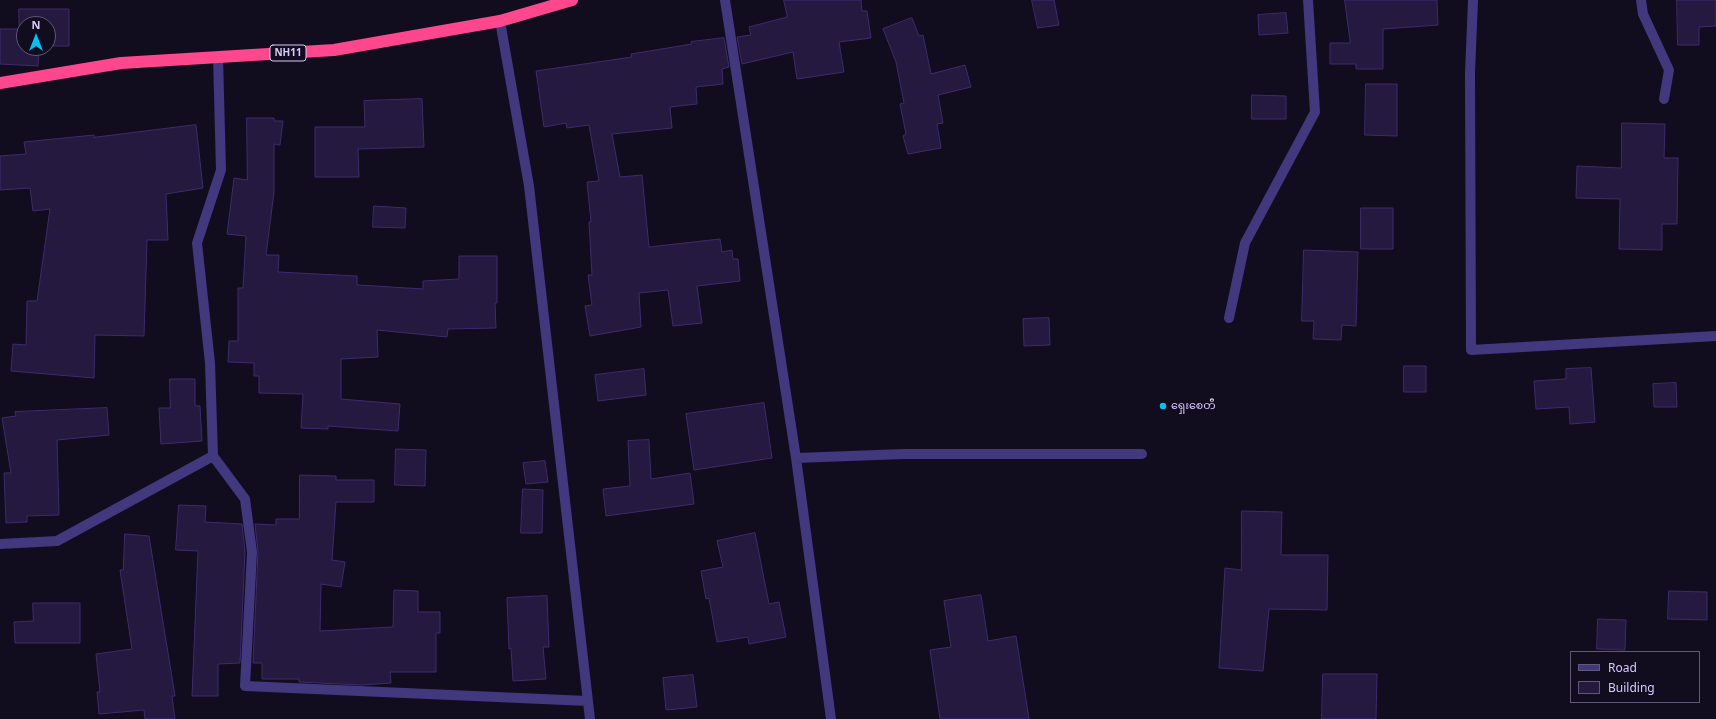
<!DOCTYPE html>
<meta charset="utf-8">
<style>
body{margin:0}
#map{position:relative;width:1716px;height:719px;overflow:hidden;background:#120c1f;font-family:"Noto Sans",sans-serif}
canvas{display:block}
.legend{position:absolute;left:1570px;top:651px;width:130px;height:52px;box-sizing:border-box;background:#120c1f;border:1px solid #605879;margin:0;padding:5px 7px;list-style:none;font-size:12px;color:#d6cbff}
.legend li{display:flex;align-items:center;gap:8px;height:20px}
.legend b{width:20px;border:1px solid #605879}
.north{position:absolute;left:16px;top:16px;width:40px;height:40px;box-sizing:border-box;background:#120c1f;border:1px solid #605879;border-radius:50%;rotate:0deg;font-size:11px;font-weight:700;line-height:16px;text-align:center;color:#d6cbff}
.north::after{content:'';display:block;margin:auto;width:14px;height:18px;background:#02c3f4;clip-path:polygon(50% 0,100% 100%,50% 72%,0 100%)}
</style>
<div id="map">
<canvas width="1716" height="719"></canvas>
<ul class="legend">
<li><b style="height:5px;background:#41387e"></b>Road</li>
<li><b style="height:11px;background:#251940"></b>Building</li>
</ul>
<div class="north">N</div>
</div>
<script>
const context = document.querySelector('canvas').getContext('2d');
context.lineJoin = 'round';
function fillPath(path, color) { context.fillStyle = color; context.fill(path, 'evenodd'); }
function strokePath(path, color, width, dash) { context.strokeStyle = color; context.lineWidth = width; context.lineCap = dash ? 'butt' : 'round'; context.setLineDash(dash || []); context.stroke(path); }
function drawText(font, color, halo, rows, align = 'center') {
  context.font = font + ' "Noto Sans","Noto Sans Myanmar",sans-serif'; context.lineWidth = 3; context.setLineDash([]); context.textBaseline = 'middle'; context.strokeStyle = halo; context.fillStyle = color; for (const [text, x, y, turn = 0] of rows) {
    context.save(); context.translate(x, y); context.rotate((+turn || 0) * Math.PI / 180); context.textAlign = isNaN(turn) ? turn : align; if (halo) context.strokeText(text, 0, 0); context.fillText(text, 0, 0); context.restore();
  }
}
const building = new Path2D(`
 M 784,0 L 861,0 L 862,11 L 867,11 L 871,38 L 839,42 L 844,72 L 797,79 L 793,52 L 742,64 L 737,37 L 751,35 L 749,27 L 787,17 Z
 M 1032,0 L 1054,0 L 1059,25 L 1038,28 Z
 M 1345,0 L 1437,0 L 1438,25 L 1383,29 L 1383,69 L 1356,69 L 1356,64 L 1330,64 L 1330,43 L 1350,43 Z
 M 1677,0 L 1716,0 L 1716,26 L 1699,27 L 1699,45 L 1678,45 Z
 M 19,9 L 69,9 L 69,46 L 48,46 L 48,24 L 24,24 L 24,48 L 39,48 L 38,66 L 0,64 L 0,29 L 19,29 Z
 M 1286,13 L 1288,33 L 1259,35 L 1258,15 Z
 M 912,18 L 919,36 L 923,35 L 931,74 L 965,65 L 971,87 L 938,95 L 943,123 L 937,124 L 941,148 L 908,154 L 903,136 L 906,134 L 900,104 L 904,103 L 896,62 L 883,29 Z
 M 724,38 L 729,67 L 722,69 L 723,84 L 696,87 L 697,104 L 670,107 L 672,128 L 612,134 L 620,177 L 642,175 L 649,247 L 720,239 L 722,252 L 732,250 L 733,259 L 738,259 L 740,281 L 697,286 L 702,323 L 673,326 L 668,290 L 639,293 L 641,327 L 590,336 L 585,306 L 592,305 L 588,275 L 592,275 L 589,222 L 591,222 L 587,182 L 599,181 L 589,125 L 567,128 L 566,123 L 544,127 L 536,71 L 632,57 L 631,54 L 692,44 L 691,42 Z
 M 1366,84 L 1397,84 L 1397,136 L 1365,135 Z
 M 1252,95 L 1286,96 L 1286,119 L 1252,119 Z
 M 422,99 L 424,147 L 358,149 L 359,177 L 315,177 L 315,127 L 365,127 L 364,101 Z
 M 247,118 L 274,118 L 274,121 L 283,121 L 280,145 L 274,144 L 274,192 L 266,255 L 279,255 L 278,272 L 357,276 L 357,285 L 359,285 L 423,289 L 423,281 L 459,279 L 459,256 L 497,256 L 497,303 L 495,303 L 496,328 L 448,329 L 447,337 L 377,330 L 378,357 L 341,359 L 341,399 L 400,404 L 398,431 L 328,426 L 328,429 L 301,428 L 303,394 L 259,393 L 259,376 L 254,376 L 254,363 L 228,362 L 229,341 L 238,341 L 238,288 L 243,288 L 246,236 L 227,234 L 234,178 L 247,180 Z
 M 1622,123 L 1665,124 L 1664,158 L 1678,158 L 1677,224 L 1662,224 L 1662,250 L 1619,249 L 1620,199 L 1576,198 L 1577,166 L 1621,168 Z
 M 196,125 L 203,188 L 166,194 L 168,240 L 147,240 L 144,336 L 95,335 L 94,378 L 11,371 L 13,344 L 26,345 L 27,301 L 37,301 L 50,209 L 33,211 L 30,188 L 0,190 L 0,156 L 26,154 L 24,142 L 94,135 L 94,137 Z
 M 374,206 L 406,208 L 405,228 L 373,227 Z
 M 1361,208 L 1393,208 L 1393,249 L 1361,249 Z
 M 1304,250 L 1358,252 L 1356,326 L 1342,325 L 1341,340 L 1313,339 L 1314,321 L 1302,321 Z
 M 1049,318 L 1050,345 L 1024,346 L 1023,319 Z
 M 1404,366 L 1426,366 L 1426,392 L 1404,392 Z
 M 1591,368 L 1595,422 L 1570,424 L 1569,407 L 1536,409 L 1534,381 L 1566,379 L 1566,369 Z
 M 644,369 L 646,395 L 598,401 L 595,375 Z
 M 170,379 L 195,379 L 195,406 L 200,406 L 202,441 L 161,444 L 159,408 L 170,408 Z
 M 1676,383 L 1677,407 L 1654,407 L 1653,384 Z
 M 764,403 L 772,458 L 694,470 L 686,414 Z
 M 107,408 L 109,435 L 57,440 L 59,515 L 27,516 L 27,522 L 6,523 L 4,473 L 11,473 L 2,418 L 16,416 L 15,412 Z
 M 649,440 L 651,479 L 690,473 L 694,504 L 606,516 L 603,489 L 630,486 L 628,441 Z
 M 396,449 L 426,450 L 425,486 L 395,485 Z
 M 545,461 L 548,482 L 526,484 L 523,463 Z
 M 300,475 L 336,476 L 336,480 L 374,480 L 374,502 L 336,502 L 332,560 L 345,562 L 341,587 L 321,584 L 320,631 L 393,627 L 394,590 L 418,591 L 418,612 L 440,612 L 440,633 L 436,633 L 436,672 L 390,672 L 391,683 L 362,685 L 299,682 L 299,679 L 262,679 L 262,663 L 253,663 L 258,552 L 255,524 L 276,525 L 276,519 L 299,519 Z
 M 523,489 L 543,490 L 542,533 L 521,533 Z
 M 179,505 L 206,506 L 205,522 L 242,524 L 245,552 L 240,663 L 218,664 L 218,696 L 192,696 L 198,551 L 176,550 Z
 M 1242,511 L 1282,512 L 1281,555 L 1328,555 L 1327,610 L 1269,609 L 1263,671 L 1219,668 L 1225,568 L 1241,570 Z
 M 755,533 L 769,604 L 779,602 L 786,637 L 749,644 L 748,637 L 717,642 L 709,598 L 706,599 L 701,571 L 723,567 L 717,541 Z
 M 125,534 L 149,536 L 175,696 L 172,696 L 175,719 L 145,719 L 144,710 L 99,714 L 97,692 L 100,692 L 96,654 L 132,649 L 120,570 L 123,570 Z
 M 1669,591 L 1707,592 L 1707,620 L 1668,619 Z
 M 981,595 L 988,641 L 1016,636 L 1029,719 L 940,719 L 930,650 L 951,647 L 944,601 Z
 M 547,596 L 549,647 L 543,647 L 546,679 L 513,681 L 511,648 L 509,649 L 507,598 Z
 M 33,603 L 80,603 L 80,643 L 15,643 L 14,622 L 33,621 Z
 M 1598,619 L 1626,620 L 1625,650 L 1597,649 Z
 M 1323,674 L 1377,674 L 1376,719 L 1322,719 Z
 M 693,675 L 697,707 L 666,710 L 663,678 Z`);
const minor = new Path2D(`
 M 725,0 L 796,458 L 831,719
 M 1473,0 L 1470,73 L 1471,350 L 1716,336
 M 1641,0 L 1643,14 L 1669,70 L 1664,99
 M 500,21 L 529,186 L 590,719
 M 218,57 L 221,170 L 197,243 L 210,363 L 213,456 L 245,499 L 252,552 L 245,686 L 588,701
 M 1229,318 L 1245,243 L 1315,112 L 1308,0
 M 796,458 L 904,454 L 1142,454
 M 0,544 L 57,541 L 213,456`);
const highway = new Path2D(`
 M 0,83 L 121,63 L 334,50 L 500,21 L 572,0`);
const markers = [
 [1163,406,4,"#02c3f4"]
];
const shields = [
 [288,53,36]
];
const shieldNames = [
 ["NH11",288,53]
];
const poiNames = [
 ["ရှေးစေတီ",1171,406]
];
fillPath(building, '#251940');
strokePath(building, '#3e2b6c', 1);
strokePath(minor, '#41387e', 10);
strokePath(highway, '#fe478c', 12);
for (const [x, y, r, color] of markers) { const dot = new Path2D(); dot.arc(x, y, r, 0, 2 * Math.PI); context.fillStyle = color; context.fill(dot); strokePath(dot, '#120c1f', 1.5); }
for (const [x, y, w] of shields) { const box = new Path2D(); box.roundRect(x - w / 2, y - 8, w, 16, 3); context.fillStyle = '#120c1f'; context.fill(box); strokePath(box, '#d6cbff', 1); }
drawText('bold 10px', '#d6cbff', null, shieldNames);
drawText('11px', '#d6cbff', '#120c1f', poiNames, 'left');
</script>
